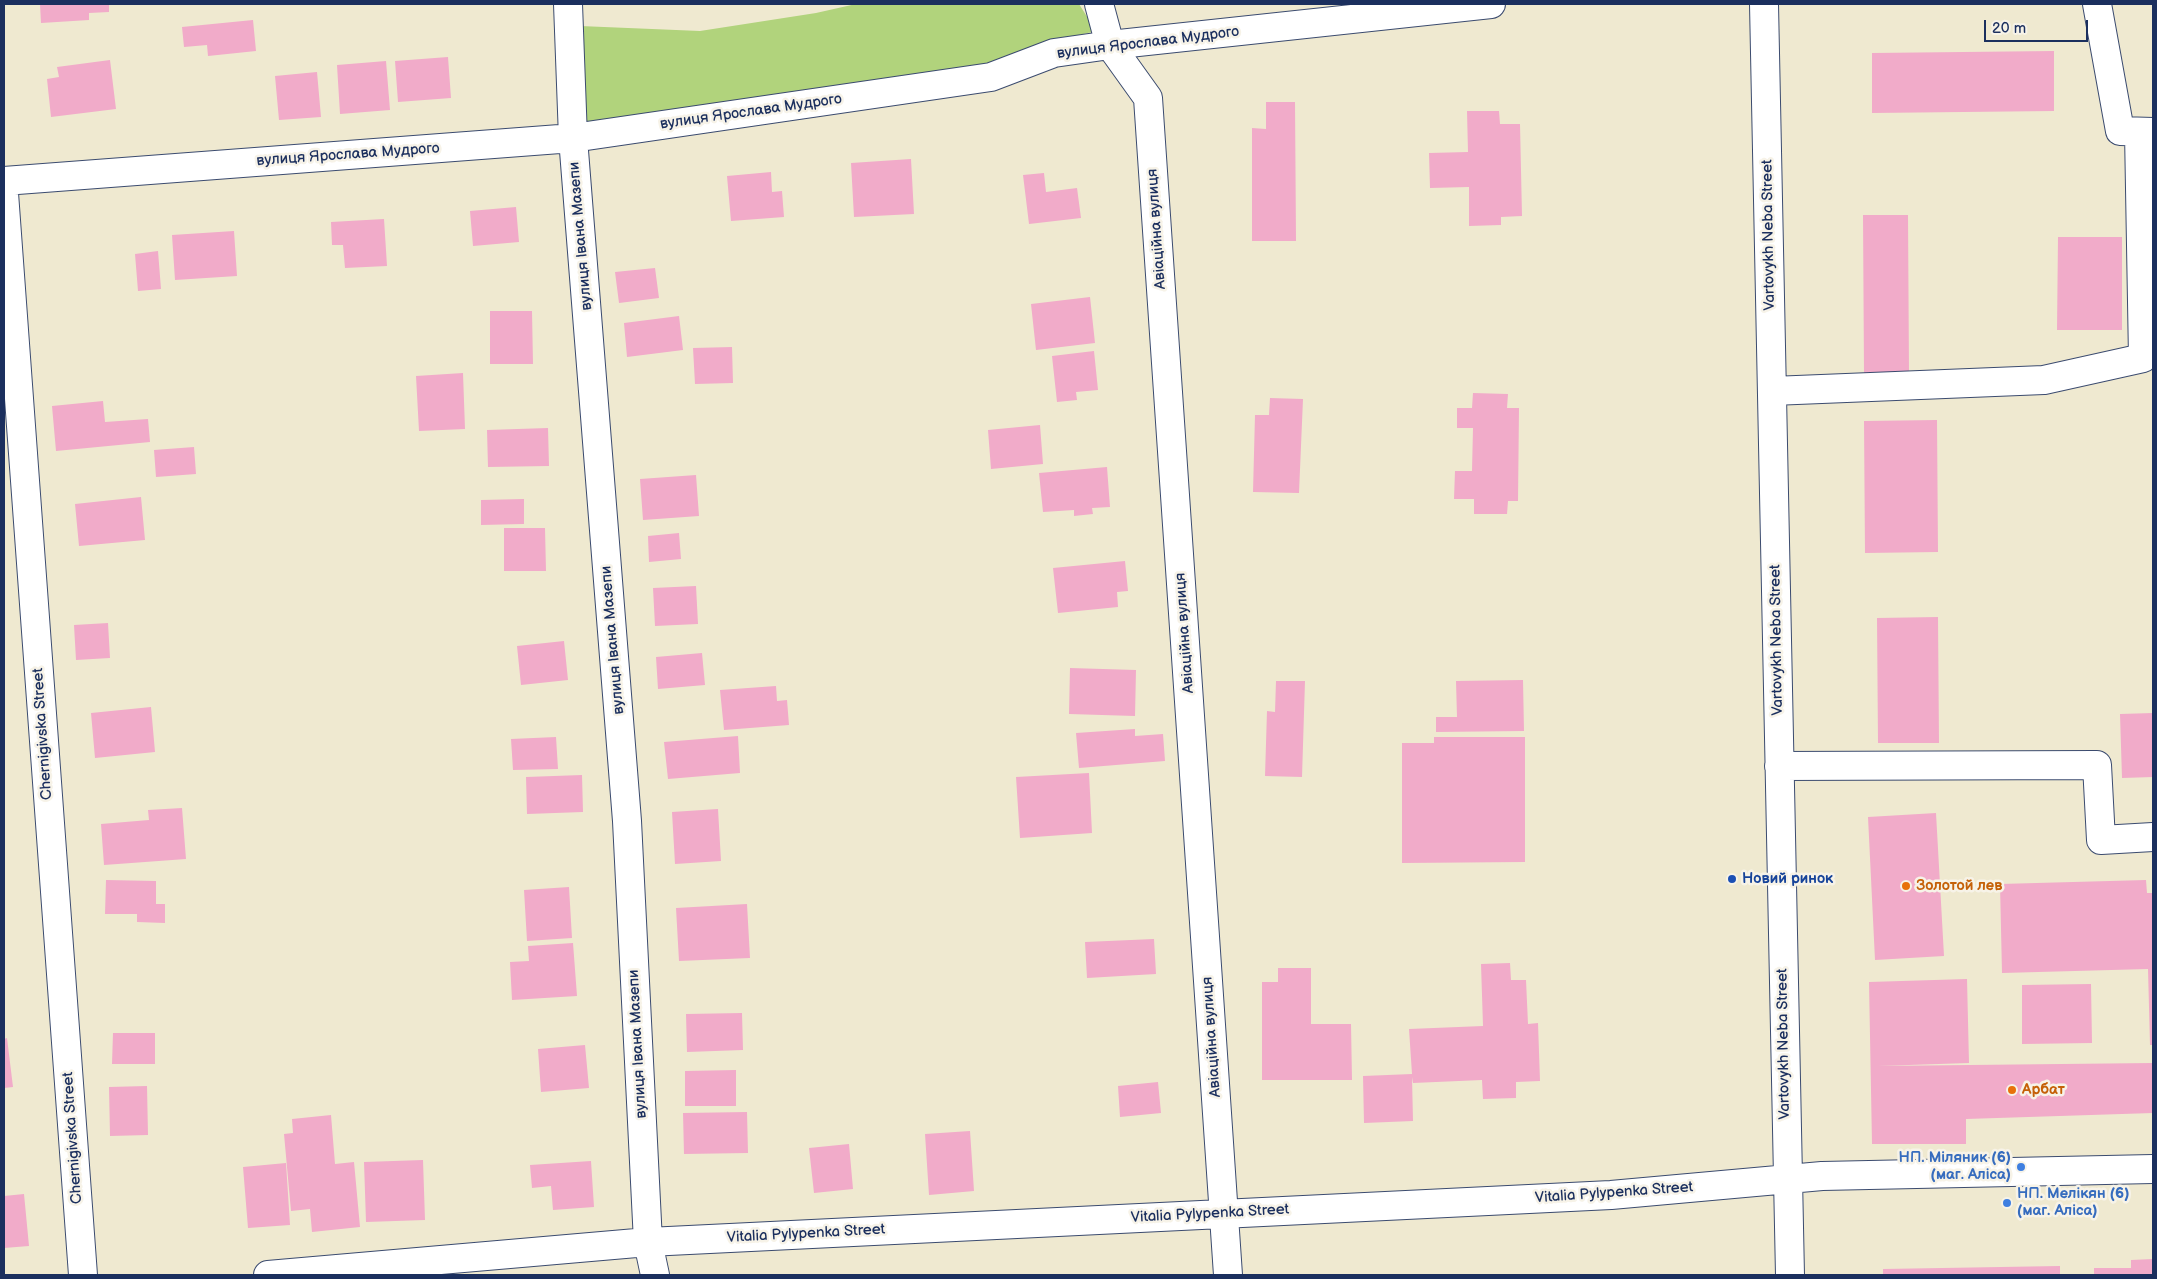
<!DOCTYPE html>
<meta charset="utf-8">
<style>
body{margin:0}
#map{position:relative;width:2157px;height:1279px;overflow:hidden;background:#efe9d0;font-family:"Balsamiq Sans",sans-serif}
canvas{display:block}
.frame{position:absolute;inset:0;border:5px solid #1b2f5e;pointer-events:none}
.scale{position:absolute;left:1984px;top:20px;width:104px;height:22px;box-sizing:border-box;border:2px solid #1b2f5e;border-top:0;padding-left:6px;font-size:15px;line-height:18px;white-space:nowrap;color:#1b2f5e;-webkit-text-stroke:4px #f7f3e8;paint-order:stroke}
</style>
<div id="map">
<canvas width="2157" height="1279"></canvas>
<div class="frame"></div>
<div class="scale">20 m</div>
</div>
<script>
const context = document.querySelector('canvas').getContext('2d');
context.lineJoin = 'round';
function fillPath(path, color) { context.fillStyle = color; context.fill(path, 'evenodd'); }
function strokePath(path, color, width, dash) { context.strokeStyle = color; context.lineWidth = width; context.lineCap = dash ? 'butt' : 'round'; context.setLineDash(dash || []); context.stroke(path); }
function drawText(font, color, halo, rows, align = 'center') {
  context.font = font + ' "Balsamiq Sans",sans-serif'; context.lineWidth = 5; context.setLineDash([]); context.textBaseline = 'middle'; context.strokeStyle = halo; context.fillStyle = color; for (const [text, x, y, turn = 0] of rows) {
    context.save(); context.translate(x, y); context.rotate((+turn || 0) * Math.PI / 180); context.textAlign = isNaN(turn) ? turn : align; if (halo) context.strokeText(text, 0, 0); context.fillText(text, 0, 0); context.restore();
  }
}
const green = new Path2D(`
 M 856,4 L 1079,4 L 1096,31 L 1050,42 L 988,66 L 582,126 L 580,26 L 700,31 L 816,13 Z`);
const building = new Path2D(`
 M 40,4 L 109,4 L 109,12 L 89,13 L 89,20 L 41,23 Z
 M 253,20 L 256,51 L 208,56 L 207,45 L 184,47 L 182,27 Z
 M 2054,51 L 2054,111 L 1872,113 L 1872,53 Z
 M 448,57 L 451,98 L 398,102 L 395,61 Z
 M 110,60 L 116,109 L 51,117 L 47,79 L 59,77 L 57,67 Z
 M 386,61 L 390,110 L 340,114 L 337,65 Z
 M 317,72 L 321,117 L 279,120 L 275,76 Z
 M 1266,102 L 1295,102 L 1296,241 L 1252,241 L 1252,128 L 1266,129 Z
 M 1467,111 L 1499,111 L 1500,124 L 1520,124 L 1522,216 L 1501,217 L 1501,225 L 1469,226 L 1469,187 L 1430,188 L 1429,153 L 1468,152 Z
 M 911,159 L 914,214 L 854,217 L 851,163 Z
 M 771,172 L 772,192 L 782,191 L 784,217 L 731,221 L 727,176 Z
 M 1044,173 L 1046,192 L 1077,188 L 1081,218 L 1029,224 L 1023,175 Z
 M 516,207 L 519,242 L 473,246 L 470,211 Z
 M 1863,215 L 1908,215 L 1909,373 L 1864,373 Z
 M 384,219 L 387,266 L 345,268 L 343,245 L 332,245 L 331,222 Z
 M 234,231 L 237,276 L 175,280 L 172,235 Z
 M 2058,237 L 2122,237 L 2122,330 L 2057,330 Z
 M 158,251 L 161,289 L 138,291 L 135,254 Z
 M 655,268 L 659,298 L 619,303 L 615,272 Z
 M 1090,297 L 1095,343 L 1036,350 L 1031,304 Z
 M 490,311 L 532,311 L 533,364 L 490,364 Z
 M 679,316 L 683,350 L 627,357 L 624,323 Z
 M 732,347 L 733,383 L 695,384 L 693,348 Z
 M 1094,351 L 1098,390 L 1076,392 L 1077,400 L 1057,402 L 1052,356 Z
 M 463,373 L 465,429 L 419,431 L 416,376 Z
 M 1473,393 L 1508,394 L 1507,408 L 1519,408 L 1518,501 L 1508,501 L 1507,514 L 1474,514 L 1474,499 L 1454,499 L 1455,471 L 1472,471 L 1473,428 L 1457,428 L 1457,408 L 1472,408 Z
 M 1270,398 L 1303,399 L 1299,493 L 1253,492 L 1255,415 L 1269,415 Z
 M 103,401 L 105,422 L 148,419 L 150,442 L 56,451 L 52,406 Z
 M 1937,420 L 1938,552 L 1865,553 L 1864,421 Z
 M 1040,425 L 1043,464 L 991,469 L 988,430 Z
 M 548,428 L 549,466 L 488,467 L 487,430 Z
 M 194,447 L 196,474 L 156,477 L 154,450 Z
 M 1107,467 L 1110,507 L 1092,508 L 1093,514 L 1074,516 L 1074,510 L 1043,512 L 1039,473 Z
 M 696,475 L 699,516 L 643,520 L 640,479 Z
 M 141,497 L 145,540 L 79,546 L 75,504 Z
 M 524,499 L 524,524 L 481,525 L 481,500 Z
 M 504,528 L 545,528 L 546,571 L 504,571 Z
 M 679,533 L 681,559 L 649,562 L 648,536 Z
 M 1125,561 L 1128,591 L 1117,592 L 1118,607 L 1058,613 L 1053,568 Z
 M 696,586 L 698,624 L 655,626 L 653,588 Z
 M 1938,617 L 1939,743 L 1878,743 L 1877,618 Z
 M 108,623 L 110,658 L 76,660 L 74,625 Z
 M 564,641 L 568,680 L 521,685 L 517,646 Z
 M 702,653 L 705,685 L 658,689 L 656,657 Z
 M 1070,668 L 1136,670 L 1135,716 L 1069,714 Z
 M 1523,680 L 1524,731 L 1436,732 L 1436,717 L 1457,717 L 1456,681 Z
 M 1276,681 L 1305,681 L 1302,777 L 1265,776 L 1267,711 L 1275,712 Z
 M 776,686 L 777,701 L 787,700 L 789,725 L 724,730 L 720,690 Z
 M 151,707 L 155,752 L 95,758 L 91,713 Z
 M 2153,713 L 2153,777 L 2122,778 L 2120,714 Z
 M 1135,729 L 1135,736 L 1163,734 L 1165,761 L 1079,768 L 1076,733 Z
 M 738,736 L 740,773 L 668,779 L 664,742 Z
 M 556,737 L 558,769 L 513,770 L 511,739 Z
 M 1434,737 L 1525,737 L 1525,862 L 1402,863 L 1402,743 L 1434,743 Z
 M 1089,773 L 1092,833 L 1020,838 L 1016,777 Z
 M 582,775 L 583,812 L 527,814 L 526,777 Z
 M 182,808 L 186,859 L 104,865 L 101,824 L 149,820 L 148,810 Z
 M 718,809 L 721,861 L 675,864 L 672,812 Z
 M 1936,813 L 1944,956 L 1875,960 L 1868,817 Z
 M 106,880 L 156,881 L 156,904 L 165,904 L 165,923 L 137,922 L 137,914 L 105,914 Z
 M 2146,880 L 2147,893 L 2153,893 L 2153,1045 L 2150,1045 L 2148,969 L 2002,973 L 2000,884 Z
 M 569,887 L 572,938 L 527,941 L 524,890 Z
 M 747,904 L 750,958 L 679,961 L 676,908 Z
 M 1154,939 L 1156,974 L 1087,978 L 1085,942 Z
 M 573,943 L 577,996 L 512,1000 L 510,962 L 529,961 L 528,946 Z
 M 1510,963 L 1511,980 L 1526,980 L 1528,1024 L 1538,1023 L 1540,1081 L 1516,1082 L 1516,1098 L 1483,1099 L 1482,1080 L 1413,1083 L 1412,1077 L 1413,1121 L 1364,1123 L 1363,1076 L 1412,1074 L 1409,1029 L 1483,1026 L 1481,964 Z
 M 1278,968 L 1311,968 L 1311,1024 L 1351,1024 L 1352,1080 L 1262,1080 L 1262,982 L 1278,982 Z
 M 1967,979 L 1969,1063 L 1878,1066 L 2153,1063 L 2153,1113 L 1966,1119 L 1966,1144 L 1872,1144 L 1869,982 Z
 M 2091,984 L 2092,1043 L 2022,1044 L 2022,985 Z
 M 742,1013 L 743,1050 L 687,1052 L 686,1014 Z
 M 113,1033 L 155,1033 L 155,1064 L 112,1064 Z
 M 7,1038 L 13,1087 L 4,1088 L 4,1039 Z
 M 585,1045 L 589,1088 L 541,1092 L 538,1049 Z
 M 736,1070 L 736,1106 L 685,1106 L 685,1071 Z
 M 1158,1082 L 1161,1113 L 1120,1117 L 1118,1086 Z
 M 147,1086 L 148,1135 L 110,1136 L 109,1087 Z
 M 747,1112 L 748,1153 L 684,1154 L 683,1113 Z
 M 331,1115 L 335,1164 L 354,1162 L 360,1227 L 312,1232 L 310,1209 L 291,1211 L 284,1134 L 293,1133 L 292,1119 Z
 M 970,1131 L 974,1191 L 929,1195 L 925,1134 Z
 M 849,1144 L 853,1189 L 814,1193 L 809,1148 Z
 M 423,1160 L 425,1220 L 366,1222 L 364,1162 Z
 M 591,1161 L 594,1207 L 553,1210 L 551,1186 L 532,1188 L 530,1165 Z
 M 286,1163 L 290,1225 L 248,1228 L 243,1167 Z
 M 24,1194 L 29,1246 L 4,1248 L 4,1196 Z
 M 2153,1259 L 2153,1275 L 2094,1275 L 2094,1268 L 2131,1268 L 2131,1260 Z
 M 2060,1266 L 2060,1275 L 1883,1275 L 1883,1269 Z`);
const minor = new Path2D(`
 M 568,4 L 573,138 L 627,821 L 648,1242 L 655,1275
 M 1099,4 L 1110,45 L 1148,98 L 1228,1275
 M 1764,4 L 1790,1275
 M 2097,4 L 2120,131 L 2153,132
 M 4,181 L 573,138 L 991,77 L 1054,53 L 1110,45 L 1491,4
 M 4,193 L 83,1275
 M 1772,391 L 2044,380 L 2143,358 L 2139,132
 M 1779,766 L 2097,765 L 2101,840 L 2153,837
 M 268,1275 L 648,1242 L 1611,1195 L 1822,1176 L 2153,1169`);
const markers = [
 [1732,879,5,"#1a4fb4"],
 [1906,886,5,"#e8710a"],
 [2012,1090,5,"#e8710a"],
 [2021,1167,5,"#3f7fe0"],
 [2007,1203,5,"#3f7fe0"]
];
const streetNames = [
 ["вулиця Ярослава Мудрого",1148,43,-7],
 ["вулиця Ярослава Мудрого",751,112,-8],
 ["вулиця Ярослава Мудрого",348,155,-4],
 ["Авіаційна вулиця",1157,229,-94],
 ["Vartovykh Neba Street",1769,235,-91],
 ["вулиця Івана Мазепи",581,236,-95],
 ["Авіаційна вулиця",1185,633,-94],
 ["вулиця Івана Мазепи",613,640,-95],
 ["Vartovykh Neba Street",1777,640,-91],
 ["Chernigivska Street",43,734,-94],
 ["Авіаційна вулиця",1212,1037,-94],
 ["вулиця Івана Мазепи",638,1044,-93],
 ["Vartovykh Neba Street",1784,1044,-91],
 ["Chernigivska Street",73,1138,-94],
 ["Vitalia Pylypenka Street",1614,1193,-4],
 ["Vitalia Pylypenka Street",1210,1214,-3],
 ["Vitalia Pylypenka Street",806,1234,-3]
];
const transitNames = [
 ["Новий ринок",1742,879]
];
const foodNames = [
 ["Золотой лев",1916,886],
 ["Арбат",2022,1090]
];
const shopNames = [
 ["НП. Міляник (6)",2011,1158],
 ["(маг. Аліса)",2011,1175],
 ["НП. Мелікян (6)",2017,1194,"left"],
 ["(маг. Аліса)",2017,1211,"left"]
];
fillPath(green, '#b1d37c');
fillPath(building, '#f1abc9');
strokePath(minor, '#3b4b6f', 30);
strokePath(minor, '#fff', 28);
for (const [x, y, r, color] of markers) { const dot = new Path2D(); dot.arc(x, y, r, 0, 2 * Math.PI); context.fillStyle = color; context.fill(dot); strokePath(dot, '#f7f3e8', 2); }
drawText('15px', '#1b2f5e', '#f7f3e8', streetNames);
drawText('bold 15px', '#164399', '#f7f3e8', transitNames, 'left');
drawText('bold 15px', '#c56008', '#f7f3e8', foodNames, 'left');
drawText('bold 15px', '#366cbe', '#f7f3e8', shopNames, 'right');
</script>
